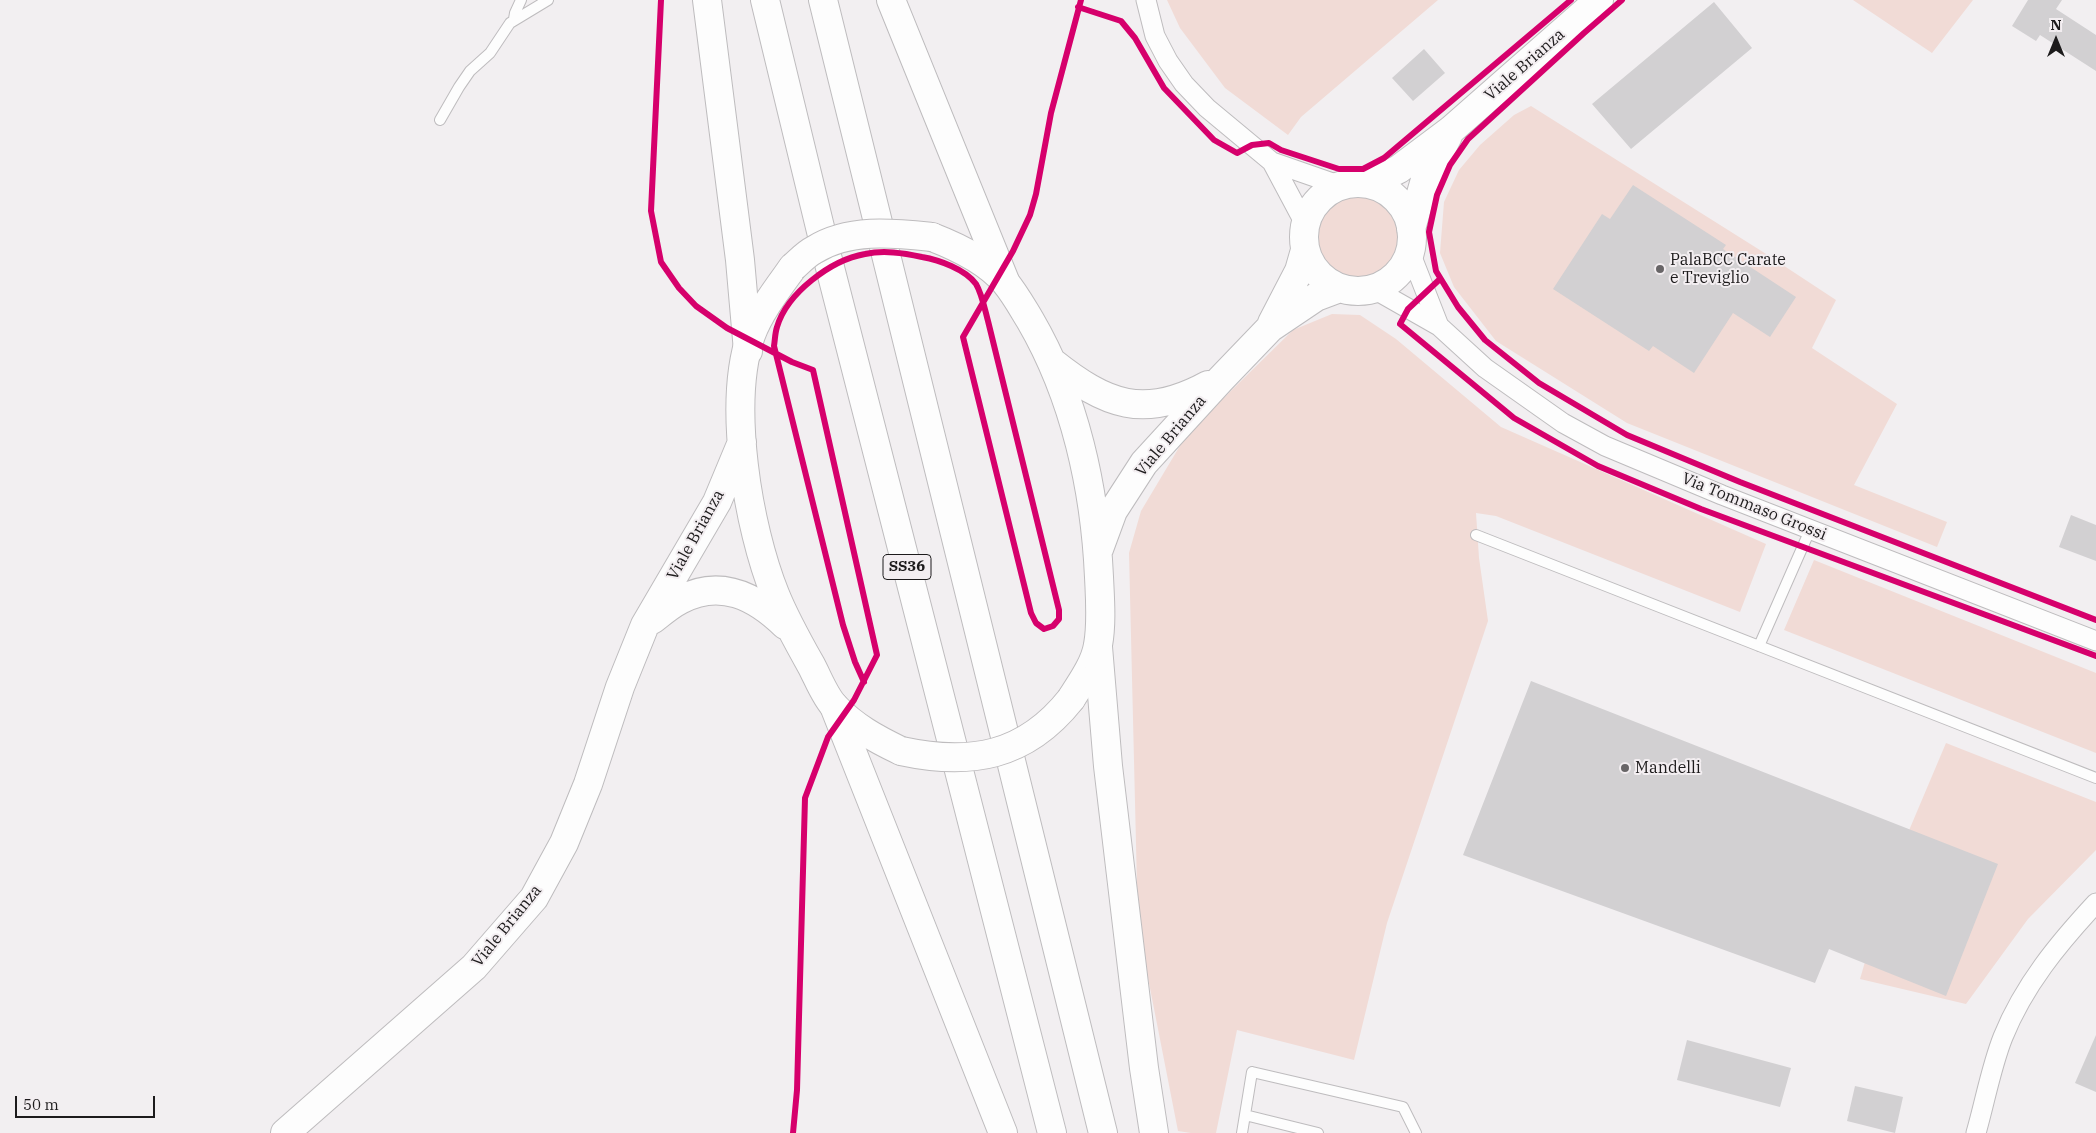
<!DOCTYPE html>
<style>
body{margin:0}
#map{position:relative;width:2096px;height:1133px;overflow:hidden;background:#f2eff1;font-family:"IBM Plex Serif",serif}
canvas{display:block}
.north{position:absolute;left:2031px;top:15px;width:50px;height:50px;-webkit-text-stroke:4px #f3eef1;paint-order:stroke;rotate:0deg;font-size:14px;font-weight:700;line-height:20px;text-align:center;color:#1d1b1c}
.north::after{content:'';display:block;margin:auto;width:18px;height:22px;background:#1d1b1c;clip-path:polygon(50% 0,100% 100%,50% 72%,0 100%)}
.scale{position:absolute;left:15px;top:1096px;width:140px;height:22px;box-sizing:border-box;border:2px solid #1d1b1c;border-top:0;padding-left:6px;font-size:15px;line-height:18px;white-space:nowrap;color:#1d1b1c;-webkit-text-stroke:4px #f3eef1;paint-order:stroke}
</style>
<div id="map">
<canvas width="2096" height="1133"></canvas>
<div class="north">N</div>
<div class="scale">50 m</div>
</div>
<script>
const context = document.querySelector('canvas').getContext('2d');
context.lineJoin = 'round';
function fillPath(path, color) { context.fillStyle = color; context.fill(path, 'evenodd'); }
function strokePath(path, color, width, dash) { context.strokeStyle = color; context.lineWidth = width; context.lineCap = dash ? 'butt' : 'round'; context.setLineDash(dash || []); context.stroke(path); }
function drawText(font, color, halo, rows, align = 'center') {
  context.font = font + ' "IBM Plex Serif",serif'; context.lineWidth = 4; context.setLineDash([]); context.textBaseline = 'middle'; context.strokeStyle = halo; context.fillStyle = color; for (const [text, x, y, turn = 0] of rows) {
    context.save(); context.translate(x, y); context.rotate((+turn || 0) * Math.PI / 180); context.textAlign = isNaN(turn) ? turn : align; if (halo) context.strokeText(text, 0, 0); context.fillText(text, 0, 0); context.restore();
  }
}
const green = new Path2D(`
 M 1167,0 L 1438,0 L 1301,117 L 1288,135 L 1225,88 L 1180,28 Z
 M 1853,0 L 1973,0 L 1932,53 Z
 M 1531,106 L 1763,252 L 1836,300 L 1812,348 L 1897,404 L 1854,485 L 1947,522 L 1937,547 L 1627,423 L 1496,341 L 1454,287 L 1440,253 L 1444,202 L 1459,170 L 1480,145 L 1514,115 Z
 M1316 237a42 42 0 1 1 84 0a42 42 0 1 1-84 0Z
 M 1332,314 L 1360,315 L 1396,339 L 1501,427 L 1766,544 L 1740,612 L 1496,516 L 1476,513 L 1479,558 L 1488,621 L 1387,923 L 1354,1060 L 1237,1030 L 1216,1133 L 1191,1133 L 1178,1131 L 1138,927 L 1129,553 L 1141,511 L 1187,434 L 1293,330 Z
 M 1814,560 L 2096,673 L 2096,753 L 1784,630 Z
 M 1946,743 L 2096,802 L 2096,850 L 2028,919 L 1966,1004 L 1860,979 L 1891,873 Z`);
const building = new Path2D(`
 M 2028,0 L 2062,0 L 2056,9 L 2096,35 L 2096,71 L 2040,35 L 2036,41 L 2012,26 Z
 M 1714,2 L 1752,48 L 1631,149 L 1592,104 Z
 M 1424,49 L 1445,73 L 1413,101 L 1392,78 Z
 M 1633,185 L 1726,245 L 1723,249 L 1796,297 L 1770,337 L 1733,313 L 1694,373 L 1653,346 L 1649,351 L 1553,289 L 1602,214 L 1610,219 Z
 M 2071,515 L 2096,525 L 2096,561 L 2059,547 Z
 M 1531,681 L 1998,864 L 1946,996 L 1829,949 L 1815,983 L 1463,855 Z
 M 2096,1035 L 2096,1092 L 2075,1083 Z
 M 1687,1040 L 1791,1068 L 1780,1107 L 1677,1080 Z
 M 1855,1086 L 1903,1097 L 1895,1133 L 1847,1121 Z`);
const service = new Path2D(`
 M 514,19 L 515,13 L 521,0
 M 440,120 L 459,87 L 470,71 L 490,53 L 510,23 L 548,0
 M 1476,535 L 2096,778
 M 1759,646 L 1810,530
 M 1245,1115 L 1318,1133
 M 1242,1133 L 1252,1072 L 1403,1107 L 1416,1133`);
const minor = new Path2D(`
 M 1146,0 L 1155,36 L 1168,61 L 1184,84 L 1207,108 L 1272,162 L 1341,186
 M 1272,162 L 1305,224
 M 1410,252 L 1439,326
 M 1374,289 L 1439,326 L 1485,368 L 1563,423 L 1605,446 L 1722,495 L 2096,641
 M 1976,1133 C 1985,1102 1991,1067 2003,1037 C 2024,985 2058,944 2096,903`);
const secondary = new Path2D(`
 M1304 237a54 54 0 1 1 108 0a54 54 0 1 1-108 0Z
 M 1369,184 L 1399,169 L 1451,130 L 1599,0
 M 1411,229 L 1424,183 L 1448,136
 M 932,237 C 958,247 987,261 1005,282 C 1015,294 1022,307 1030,320 C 1075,397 1095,489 1099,577 C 1100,599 1102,623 1098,645 C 1095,664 1081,683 1071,699
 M 793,267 C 778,288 760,311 751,335 C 727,404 748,527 775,594 C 785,619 798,642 811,665 C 818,678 825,697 835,707 C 854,727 876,739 901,751
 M 1272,323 L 1299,271 L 1305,250
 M 1052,362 C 1106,405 1144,420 1208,385
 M 1099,549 L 1113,511 L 1144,463 L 1221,379 L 1270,328 L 1316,297 L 1340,288
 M 652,620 C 661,613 670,605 680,600 C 721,578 756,597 785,625
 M 285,1133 L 474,967 L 534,898 L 564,843 L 588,784 L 620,687 L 645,625 L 717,502 L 742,442`);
const trunk = new Path2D(`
 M 707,0 L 740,260 L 748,351
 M 765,0 L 826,252 L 1052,1133
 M 823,0 L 1103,1133
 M 891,0 L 1005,281
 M 1098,647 L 1108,766 L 1144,1068 L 1154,1133
 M 834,706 L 1003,1133`);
const secondaryBridge = new Path2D(`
 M 793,267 C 799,262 806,254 814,250 C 849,228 893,233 932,237
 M 901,751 C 970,766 1025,757 1071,699`);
const cycleway = new Path2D(`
 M 661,0 L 651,211 L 661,262 L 679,288 L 696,306 L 727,328 L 792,362 L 813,370 L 877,655 L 854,700 L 828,737 L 805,798 L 797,1090 L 793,1133
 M 1622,0 L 1584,33 L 1468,139 L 1450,165 L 1437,195 L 1429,232 L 1436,271 L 1458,307 L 1485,340 L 1539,383 L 1627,435 L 1740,482 L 2096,620
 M 1078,7 L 1121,21 L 1135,38 L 1164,88 L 1214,140 L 1237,153 L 1252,145 L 1269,143 L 1281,150 L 1339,169 L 1363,169 L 1384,158 L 1571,0
 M 1440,279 L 1408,309 L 1400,324 L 1514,418 L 1598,466 L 1701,509 L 2096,656
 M 864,682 L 855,662 L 843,625 L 774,346 C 775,340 775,333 777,327 C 787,293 831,260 865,254 C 884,250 903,253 922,257 C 939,260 965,269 976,284 C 982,294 985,310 988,321 L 1059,610 L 1059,619 L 1053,626 L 1044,629 L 1036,623 L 1031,613 L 963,337 L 1013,251 L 1030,215 L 1036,194 L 1051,113 L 1081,0`);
const markers = [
 [1660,269,5,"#686567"],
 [1625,768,5,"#686567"]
];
const shields = [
 [907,567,48]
];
const shieldNames = [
 ["SS36",907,567]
];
const streetNames = [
 ["Viale Brianza",1525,65,-41],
 ["Viale Brianza",1171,436,-50],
 ["Via Tommaso Grossi",1754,507,22],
 ["Viale Brianza",696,535,-61],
 ["Viale Brianza",507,926,-51]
];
const poiNames = [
 ["PalaBCC Carate",1670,260],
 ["e Treviglio",1670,278],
 ["Mandelli",1635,768]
];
fillPath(green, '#f1dbd6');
fillPath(building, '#d2d0d2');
strokePath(service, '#bebcbe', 12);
strokePath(minor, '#bebcbe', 21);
strokePath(secondary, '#bebcbe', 30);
strokePath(trunk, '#bebcbe', 30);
strokePath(service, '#fdfdfd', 10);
strokePath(minor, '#fdfdfd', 19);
strokePath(secondary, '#fdfdfd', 28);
strokePath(trunk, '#fdfdfd', 28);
strokePath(secondaryBridge, '#bebcbe', 30, []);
strokePath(secondaryBridge, '#fdfdfd', 28);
strokePath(cycleway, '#d6006c', 6);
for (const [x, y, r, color] of markers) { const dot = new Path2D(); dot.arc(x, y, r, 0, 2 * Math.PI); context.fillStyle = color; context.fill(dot); strokePath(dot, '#f3eef1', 2); }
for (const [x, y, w] of shields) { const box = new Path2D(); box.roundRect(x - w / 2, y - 12.5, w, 25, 4); context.fillStyle = '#f3eef1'; context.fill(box); strokePath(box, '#1d1b1c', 1); }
drawText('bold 15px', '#1d1b1c', null, shieldNames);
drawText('16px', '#1d1b1c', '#f3eef1', streetNames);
drawText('16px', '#1d1b1c', '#f3eef1', poiNames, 'left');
</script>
